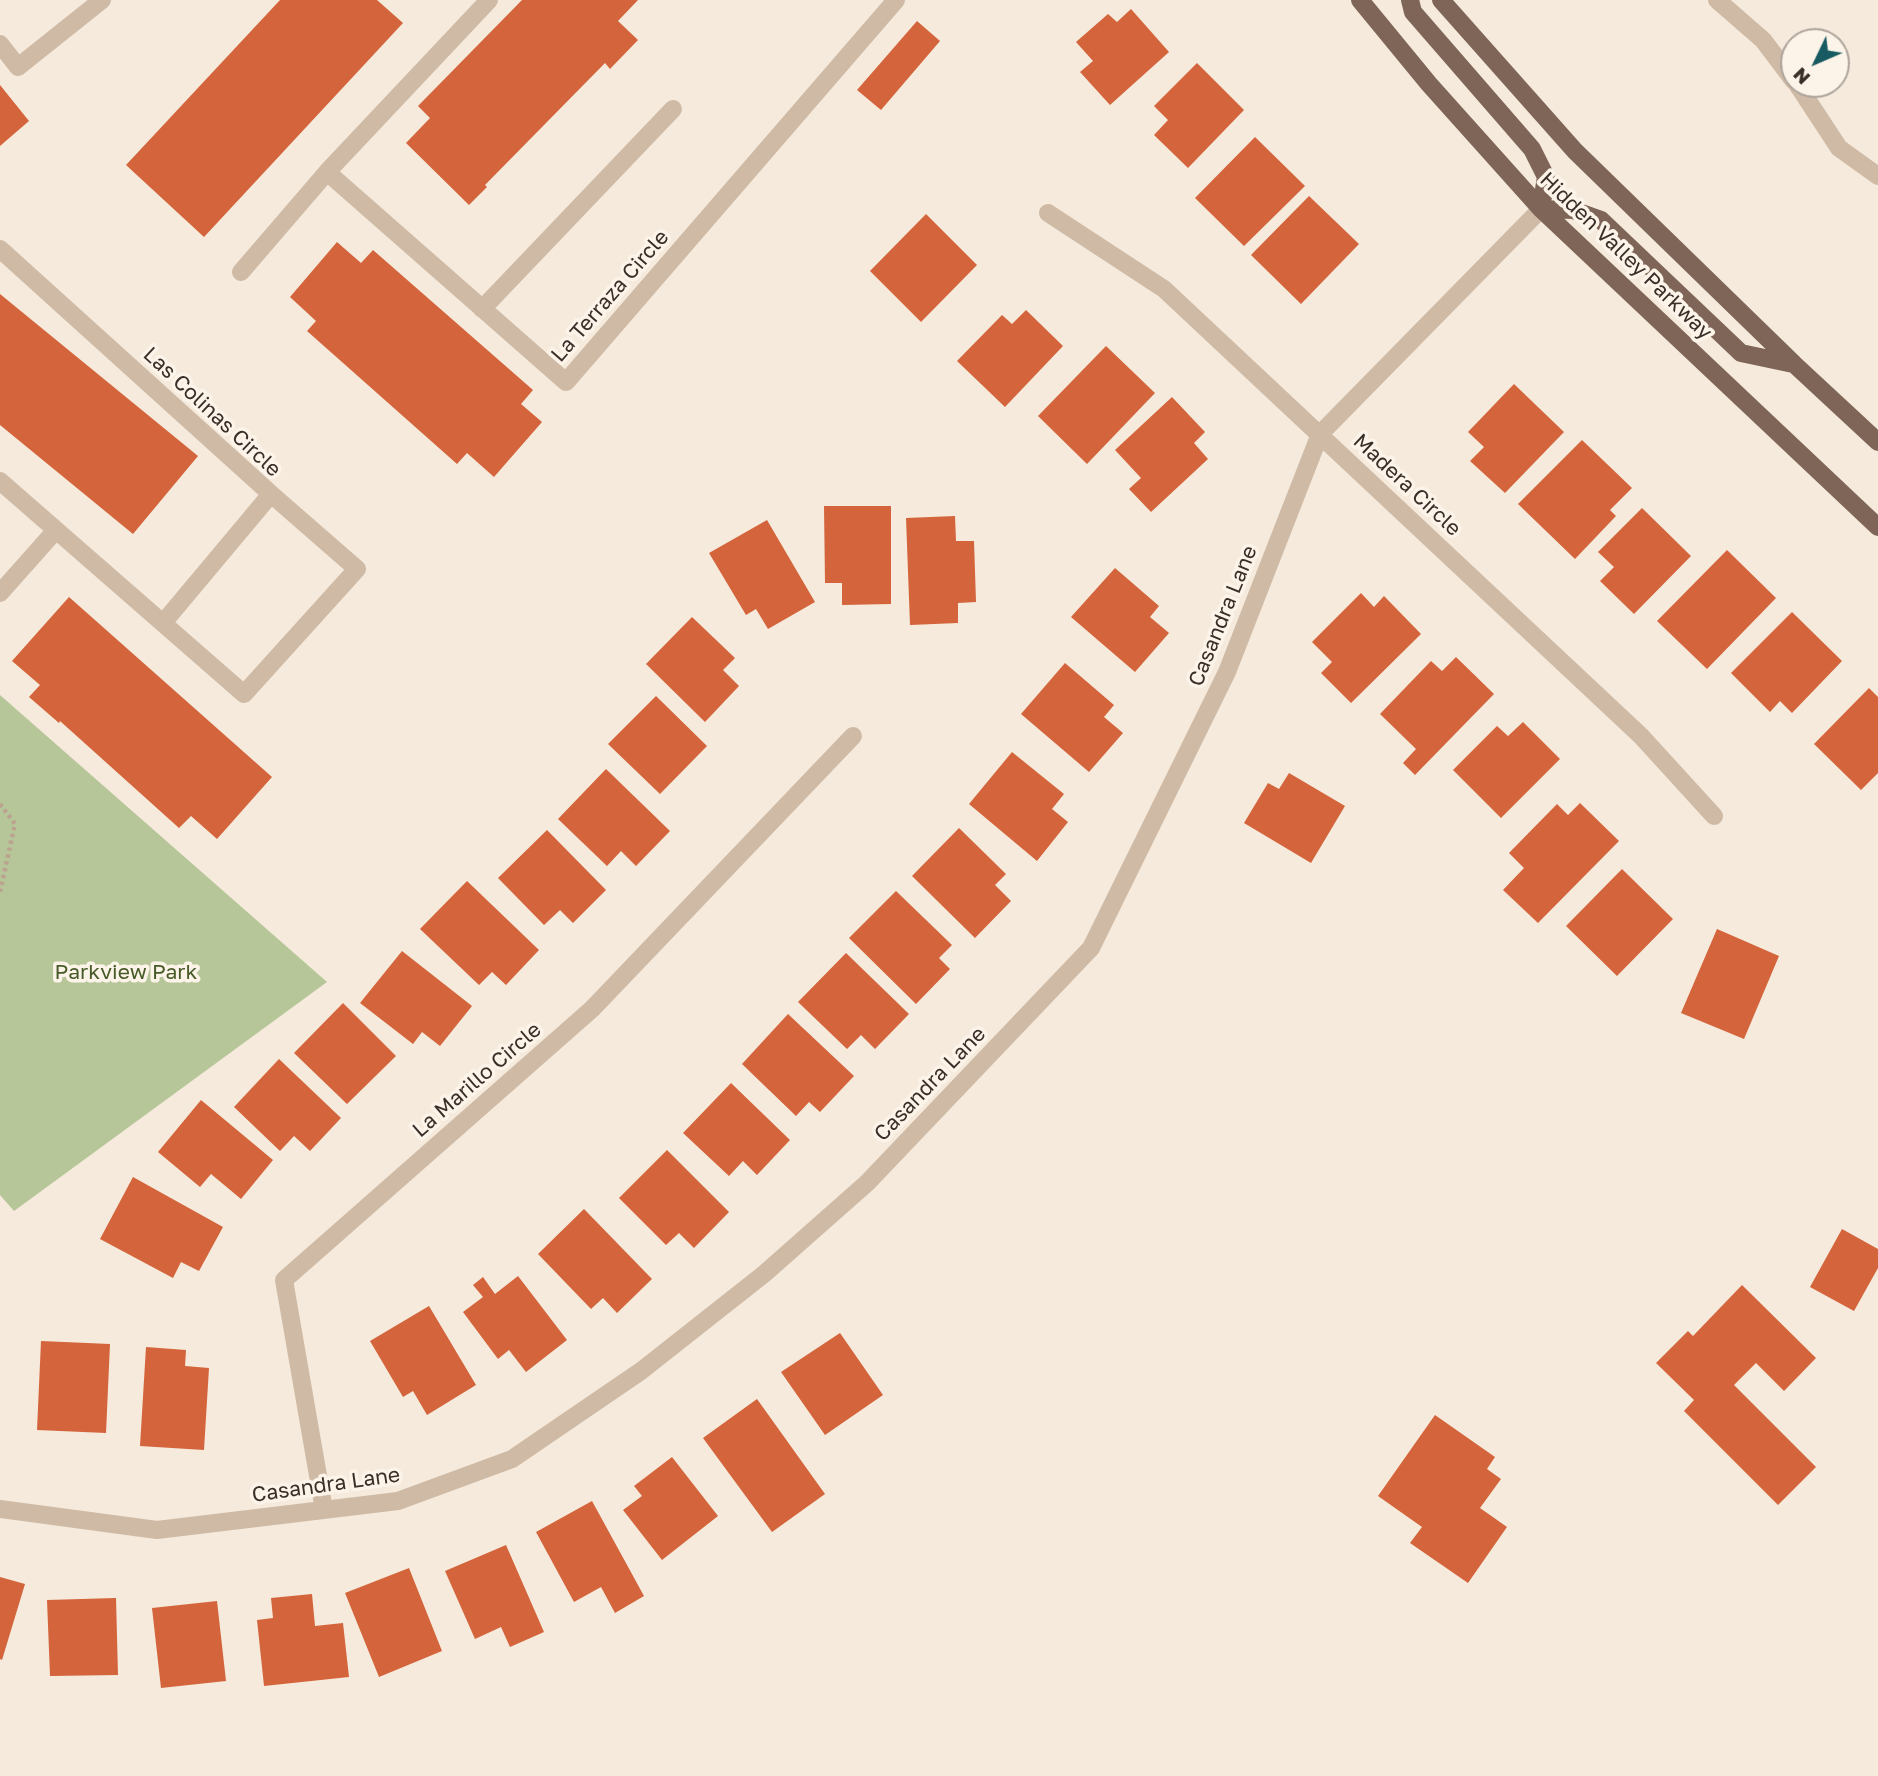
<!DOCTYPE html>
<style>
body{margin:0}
#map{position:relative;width:1878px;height:1776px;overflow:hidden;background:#f5eadb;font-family:"Golos Text",sans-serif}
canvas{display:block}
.north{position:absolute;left:1780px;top:28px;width:70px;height:70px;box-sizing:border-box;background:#fcf3e9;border:2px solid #aea49c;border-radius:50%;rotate:226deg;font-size:19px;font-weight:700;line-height:28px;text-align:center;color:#3a2e28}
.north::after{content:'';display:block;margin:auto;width:24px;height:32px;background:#185a61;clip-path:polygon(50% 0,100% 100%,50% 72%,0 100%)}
</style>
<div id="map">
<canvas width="1878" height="1776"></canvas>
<div class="north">N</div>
</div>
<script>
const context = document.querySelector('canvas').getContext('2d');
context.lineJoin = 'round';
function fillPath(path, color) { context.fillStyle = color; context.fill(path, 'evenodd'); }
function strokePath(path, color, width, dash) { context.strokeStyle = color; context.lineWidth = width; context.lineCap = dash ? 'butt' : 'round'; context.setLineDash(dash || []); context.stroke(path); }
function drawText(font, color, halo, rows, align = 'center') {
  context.font = font + ' "Golos Text",sans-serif'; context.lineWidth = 7; context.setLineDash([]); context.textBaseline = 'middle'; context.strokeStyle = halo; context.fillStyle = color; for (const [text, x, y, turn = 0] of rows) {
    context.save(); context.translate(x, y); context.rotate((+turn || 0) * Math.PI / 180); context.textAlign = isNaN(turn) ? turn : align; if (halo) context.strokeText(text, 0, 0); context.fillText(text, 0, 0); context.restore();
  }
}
const green = new Path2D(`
 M 0,695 L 327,982 L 14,1211 L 0,1195 Z`);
const building = new Path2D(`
 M 280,0 L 377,0 L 403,23 L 204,237 L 126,165 Z
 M 522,0 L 638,0 L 618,21 L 638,40 L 610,69 L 605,63 L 485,185 L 487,187 L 469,205 L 406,143 L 430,118 L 418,106 Z
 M 1131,9 L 1169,52 L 1110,105 L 1080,72 L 1093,61 L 1076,42 L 1108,14 L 1117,22 Z
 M 917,21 L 940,41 L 881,110 L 857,90 Z
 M 1197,63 L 1244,110 L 1188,168 L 1154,135 L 1168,120 L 1154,106 Z
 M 0,85 L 29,121 L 0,146 Z
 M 1255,137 L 1305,186 L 1244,246 L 1195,198 Z
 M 1309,196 L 1359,244 L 1301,304 L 1251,255 Z
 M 926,214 L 977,265 L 921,322 L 870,271 Z
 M 337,242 L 361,263 L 373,250 L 533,390 L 521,404 L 542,422 L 494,477 L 467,453 L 457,464 L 307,331 L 316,321 L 290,297 Z
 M 0,294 L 198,456 L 133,534 L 0,425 Z
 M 1026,310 L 1063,346 L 1005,407 L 957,361 L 1002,315 L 1012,324 Z
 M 1106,346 L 1155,393 L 1087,464 L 1038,416 Z
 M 1514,384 L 1564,432 L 1505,493 L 1470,461 L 1484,447 L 1468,432 Z
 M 1172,397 L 1205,432 L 1194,443 L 1208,459 L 1151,512 L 1129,489 L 1141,478 L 1115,450 Z
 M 1582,440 L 1632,488 L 1610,510 L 1616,516 L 1575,559 L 1518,504 Z
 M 824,506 L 891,506 L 891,604 L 842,605 L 842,583 L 825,583 Z
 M 1642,508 L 1691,556 L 1634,614 L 1600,581 L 1614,567 L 1598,552 Z
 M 955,516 L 956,541 L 974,541 L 976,602 L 958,603 L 958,623 L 910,625 L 906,518 Z
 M 767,520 L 815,602 L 768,629 L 756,609 L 746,615 L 709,553 Z
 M 1727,550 L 1776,598 L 1707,669 L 1657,621 Z
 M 1115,568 L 1159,606 L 1150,617 L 1169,633 L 1135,672 L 1071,617 Z
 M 1361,593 L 1374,607 L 1384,596 L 1421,634 L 1351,703 L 1321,673 L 1332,662 L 1312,642 Z
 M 69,597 L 272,777 L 217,839 L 191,816 L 179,828 L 60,721 L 59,723 L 29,697 L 40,685 L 12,661 Z
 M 1792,612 L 1842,661 L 1792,713 L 1780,701 L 1770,712 L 1731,673 Z
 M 692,617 L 735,658 L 723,670 L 739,686 L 705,722 L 646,664 Z
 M 1456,657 L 1494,694 L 1415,775 L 1403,763 L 1416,749 L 1380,714 L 1431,661 L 1442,671 Z
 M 1065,663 L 1114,705 L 1104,717 L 1123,733 L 1089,772 L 1021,714 Z
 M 1869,688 L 1878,697 L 1878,773 L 1861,790 L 1814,744 Z
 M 656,696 L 707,746 L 660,794 L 608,744 Z
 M 1523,722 L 1560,759 L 1501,818 L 1453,770 L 1497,726 L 1508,736 Z
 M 1012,752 L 1064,794 L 1052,809 L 1068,822 L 1037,861 L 969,804 Z
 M 606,769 L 670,831 L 636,866 L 621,851 L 607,866 L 558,819 Z
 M 1289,773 L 1345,806 L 1311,863 L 1244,823 L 1268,783 L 1279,789 Z
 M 1580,803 L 1619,841 L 1538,923 L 1503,890 L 1524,868 L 1509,853 L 1557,804 L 1568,815 Z
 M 959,828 L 1006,874 L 995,885 L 1011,901 L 975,938 L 912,876 Z
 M 547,830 L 606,890 L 573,923 L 560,910 L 544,925 L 498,878 Z
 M 1622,869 L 1673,919 L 1617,976 L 1566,926 Z
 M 467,881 L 539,950 L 506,985 L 492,972 L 479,985 L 420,929 Z
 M 896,891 L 952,945 L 939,958 L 950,969 L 916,1004 L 849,938 Z
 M 1717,929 L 1779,956 L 1744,1039 L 1681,1013 Z
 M 402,951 L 472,1006 L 440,1046 L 422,1032 L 413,1044 L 360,1003 Z
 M 846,953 L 909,1014 L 875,1049 L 861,1035 L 847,1049 L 798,1002 Z
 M 343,1003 L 396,1056 L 347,1104 L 294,1053 Z
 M 788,1014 L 854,1076 L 820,1112 L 809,1102 L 796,1116 L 742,1064 Z
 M 279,1059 L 341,1118 L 310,1151 L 294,1136 L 280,1151 L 234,1107 Z
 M 731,1083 L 790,1140 L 757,1175 L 743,1161 L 729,1176 L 683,1133 Z
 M 201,1100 L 273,1160 L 241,1199 L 211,1174 L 200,1187 L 158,1152 Z
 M 667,1150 L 729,1212 L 694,1248 L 679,1233 L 666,1245 L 619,1198 Z
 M 133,1177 L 223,1227 L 199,1271 L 181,1262 L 173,1278 L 100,1239 Z
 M 584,1209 L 652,1279 L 617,1313 L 603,1298 L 591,1309 L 538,1254 Z
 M 1842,1229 L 1878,1249 L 1878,1268 L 1854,1311 L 1810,1287 Z
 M 518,1276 L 567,1340 L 526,1372 L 509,1350 L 498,1359 L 463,1312 L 483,1297 L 473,1285 L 483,1277 L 495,1294 Z
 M 1742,1285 L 1816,1358 L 1784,1391 L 1756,1363 L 1734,1385 L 1816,1467 L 1778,1505 L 1684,1411 L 1694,1400 L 1656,1363 L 1688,1331 L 1693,1336 Z
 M 429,1306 L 476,1385 L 427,1415 L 413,1391 L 403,1397 L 370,1341 Z
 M 840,1333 L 883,1395 L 825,1435 L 781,1372 Z
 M 41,1341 L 110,1344 L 106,1433 L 37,1430 Z
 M 146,1347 L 186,1350 L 185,1366 L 209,1368 L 204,1450 L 140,1446 Z
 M 757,1399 L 825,1494 L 772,1532 L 703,1438 Z
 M 1435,1415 L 1495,1457 L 1487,1469 L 1501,1479 L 1480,1508 L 1507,1527 L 1468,1583 L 1410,1543 L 1422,1527 L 1378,1496 Z
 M 672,1457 L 718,1516 L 662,1560 L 623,1510 L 642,1496 L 634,1486 Z
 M 592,1501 L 644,1596 L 615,1613 L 601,1587 L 574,1602 L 536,1532 Z
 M 506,1545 L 544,1632 L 510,1647 L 501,1627 L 475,1639 L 445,1571 Z
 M 409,1568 L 442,1651 L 379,1677 L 345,1593 Z
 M 0,1577 L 25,1584 L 2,1660 L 0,1659 Z
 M 312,1594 L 315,1626 L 343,1623 L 349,1677 L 264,1686 L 257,1620 L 273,1618 L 271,1598 Z
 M 116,1598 L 118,1675 L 50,1676 L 47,1600 Z
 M 217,1601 L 226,1681 L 161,1688 L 152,1608 Z`);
const path = new Path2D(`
 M 0,804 L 15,824 L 0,892`);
const minor = new Path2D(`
 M 1717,0 L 1763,40 L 1794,81
 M 0,44 L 18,67 L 102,0
 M 1797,84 L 1839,148 L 1878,176
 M 327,172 L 566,382 L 896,0
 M 1048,213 L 1164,289 L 1641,736 L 1714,816
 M 0,249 L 271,494 L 163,623
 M 241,272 L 327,172 L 489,0
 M 482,309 L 673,109
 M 0,481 L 244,694 L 357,569 L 271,494
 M 0,593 L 56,530
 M 0,1509 L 157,1530 L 398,1501 L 512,1459 L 641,1371 L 764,1274 L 867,1183 L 1091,948 L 1227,672 L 1320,434 L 1541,209
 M 324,1510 L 284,1280 L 592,1009 L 853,736`);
const major = new Path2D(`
 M 1360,0 L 1429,84 L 1541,209 L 1878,527
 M 1410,0 L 1413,12 L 1532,149 L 1546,177 L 1541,209
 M 1441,0 L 1575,151 L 1794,364 L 1878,442
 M 1541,209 L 1573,210 L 1601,220 L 1741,353 L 1793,364`);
const streetNames = [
 ["Hidden Valley Parkway",1626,256,44],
 ["La Terraza Circle",610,296,-49],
 ["Las Colinas Circle",212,412,43],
 ["Madera Circle",1407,485,43],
 ["Casandra Lane",1223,616,-68],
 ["La Marillo Circle",477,1080,-41],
 ["Casandra Lane",930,1084,-46],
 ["Casandra Lane",326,1485,-8]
];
const parkNames = [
 ["Parkview Park",126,972]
];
fillPath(green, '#b6c699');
fillPath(building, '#d4643b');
strokePath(path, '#bba390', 4.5, [3.5, 3.5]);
strokePath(minor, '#cfbaa6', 18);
strokePath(major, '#7e6557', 18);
drawText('21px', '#3a2e28', '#fcf3e9', streetNames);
drawText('21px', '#475b28', '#fcf3e9', parkNames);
</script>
